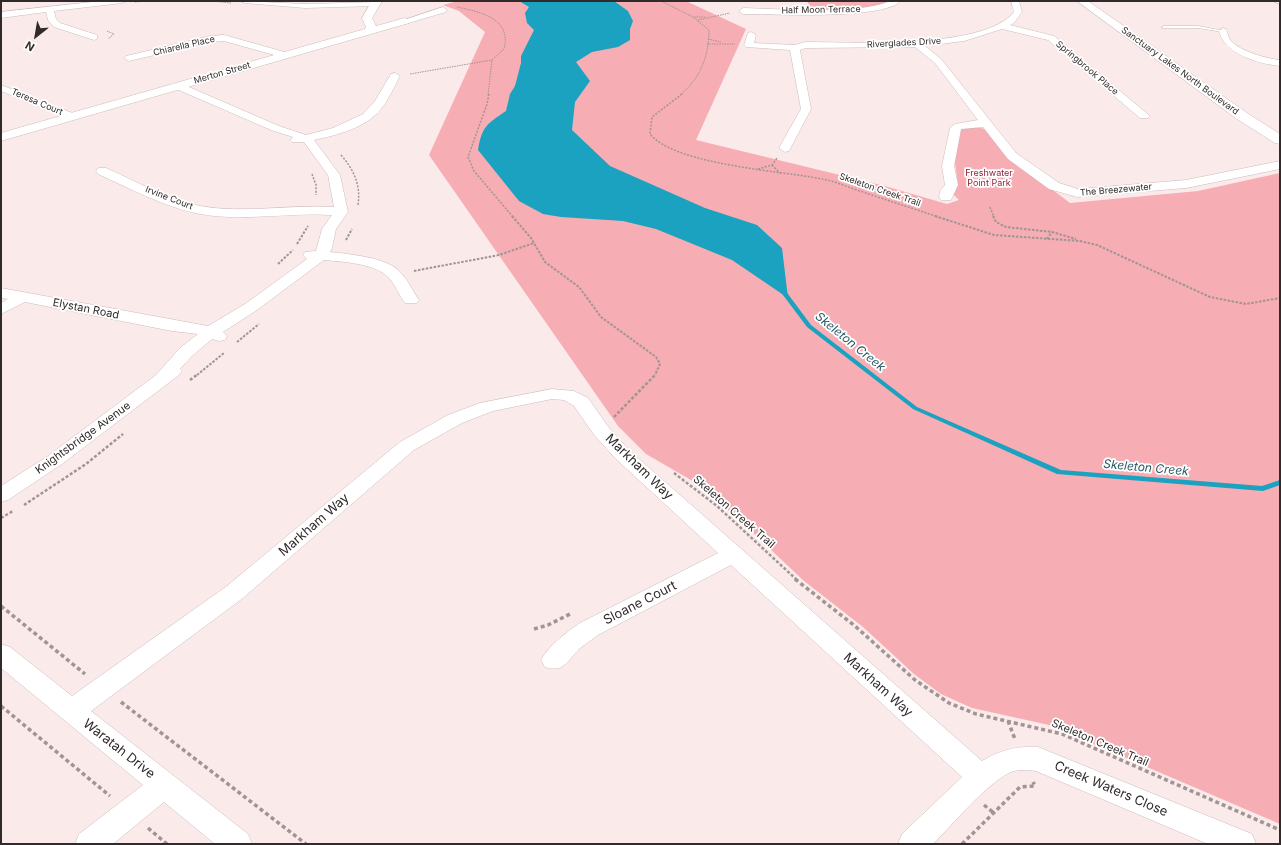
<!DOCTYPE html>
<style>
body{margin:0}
#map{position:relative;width:1281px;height:845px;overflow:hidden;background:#fbeaea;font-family:Inter,sans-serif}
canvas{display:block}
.frame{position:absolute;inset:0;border:2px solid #302a2a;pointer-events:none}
.north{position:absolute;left:16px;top:16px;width:40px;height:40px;-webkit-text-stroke:3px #fff;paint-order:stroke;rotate:211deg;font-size:11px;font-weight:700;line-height:16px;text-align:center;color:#302a2a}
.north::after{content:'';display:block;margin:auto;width:14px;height:18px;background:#302a2a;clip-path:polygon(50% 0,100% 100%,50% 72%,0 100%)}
</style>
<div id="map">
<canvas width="1281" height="845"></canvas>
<div class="frame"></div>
<div class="north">N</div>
</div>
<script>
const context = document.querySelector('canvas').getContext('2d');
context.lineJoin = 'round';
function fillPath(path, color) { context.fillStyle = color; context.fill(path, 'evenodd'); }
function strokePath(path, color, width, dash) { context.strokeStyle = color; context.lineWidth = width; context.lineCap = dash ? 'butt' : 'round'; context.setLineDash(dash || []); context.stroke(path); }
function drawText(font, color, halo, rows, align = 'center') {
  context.font = font + ' Inter,sans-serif'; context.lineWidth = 3.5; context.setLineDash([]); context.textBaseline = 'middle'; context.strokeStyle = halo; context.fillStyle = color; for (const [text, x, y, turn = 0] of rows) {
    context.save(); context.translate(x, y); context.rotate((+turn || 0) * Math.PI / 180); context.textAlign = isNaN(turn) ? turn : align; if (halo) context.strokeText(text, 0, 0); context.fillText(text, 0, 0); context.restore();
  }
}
const green = new Path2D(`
 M 458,1 L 686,1 L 746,29 L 696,140 L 881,185 L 947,204 L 959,200 L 953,194 L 958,185 L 955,162 L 961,128 L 976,127 L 985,129 L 1008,156 L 1070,203 L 1198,191 L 1280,173 L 1280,824 L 1049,725 L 972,708 L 941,694 L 914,674 L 863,627 L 804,581 L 733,514 L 691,480 L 646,454 L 618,426 L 429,155 L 485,32 L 459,11 L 443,5 Z
 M 807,1 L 897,1 L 871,9 L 812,10 Z`);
const water = new Path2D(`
 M 519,1 L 614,1 L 628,11 L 633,21 L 630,29 L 630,40 L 618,47 L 592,52 L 576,62 L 590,81 L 575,102 L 572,130 L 610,166 L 705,208 L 757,225 L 782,248 L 788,298 L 732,260 L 656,229 L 623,221 L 561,217 L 543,214 L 519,201 L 478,150 C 482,126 487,124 506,111 L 510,94 L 515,86 L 521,63 L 521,56 L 534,30 L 527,23 L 525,13 L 529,7 Z`);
const stream = new Path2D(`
 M 783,289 L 785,290 L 811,325 L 917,407 L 1061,470 L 1262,486 L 1280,480 L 1280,485 L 1263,491 L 1057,474 L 913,409 L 807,327 L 780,291 Z`);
const pathFar4 = new Path2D(`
 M 212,1 L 231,3
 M 661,1 L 693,17 L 709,30 C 709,55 701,78 680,95
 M 135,2 L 146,1
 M 457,7 C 480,12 512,18 504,49 L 492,60 L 488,95
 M 694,17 L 705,17
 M 698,20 L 730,13
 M 107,31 L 114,34 L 108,39
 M 708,39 L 721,42
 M 707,44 L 735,44
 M 410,74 L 492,60`);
const pathFar3 = new Path2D(`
 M 489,94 L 487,104 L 468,157 L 474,171 L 513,217
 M 682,94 L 652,117 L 650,134 C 675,165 783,171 822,179 C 835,181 847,187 860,191 C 886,200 912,208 938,217
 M 341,155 C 354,170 361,185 358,205
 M 772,165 L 780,173
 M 758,169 L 772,165 L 777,158
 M 312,174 L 316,185 L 316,195
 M 990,207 L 994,217`);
const pathFar2 = new Path2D(`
 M 512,216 L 531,238 L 545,262 L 579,287 L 601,317 L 656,357 L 660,364 L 655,375
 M 935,216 L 994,235 L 1080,241 L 1097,245 L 1210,297 L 1246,304 L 1280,298
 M 993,216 L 996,222 L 1006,227 L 1052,232 L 1076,239
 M 1047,239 L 1052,232
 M 346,240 L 352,229
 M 297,244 L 308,226
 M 278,264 L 293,250
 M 414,271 L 499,255 L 534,243
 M 237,342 L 259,324
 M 197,375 L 224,353`);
const pathFar1 = new Path2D(`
 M 190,380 L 198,374
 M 614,417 L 656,374
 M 674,473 L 717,506 L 797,580
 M 24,505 L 86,464 L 123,434
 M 1,518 L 13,511`);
const path = new Path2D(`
 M 795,579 L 855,626 L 915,680 L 949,703 L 976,714 L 1062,734 L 1280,830
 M 1,606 L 85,674
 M 534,629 L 548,625 L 572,613
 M 121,702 L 306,844
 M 1,706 L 110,796
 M 1008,721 L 1015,739
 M 984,805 L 994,813
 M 148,828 L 167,844
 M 962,844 L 1020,787 L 1035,786 L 1033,782`);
const service = new Path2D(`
 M 1163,26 L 1198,26 L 1225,31 L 1223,32 L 1198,28 L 1162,28 Z`);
const minor = new Path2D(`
 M 101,1 L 126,1 L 122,3 L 54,11 L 56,19 L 60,23 L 97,35 L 97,39 L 94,40 L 54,27 L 48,20 L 46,12 L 1,18 L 1,12 Z
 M 241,1 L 305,4 L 376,2 L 380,4 L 376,6 L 305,8 L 245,3 Z
 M 890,1 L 901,1 C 882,20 773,14 743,14 L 739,11 L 743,8 C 779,9 860,15 890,1 Z
 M 1011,1 L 1019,1 L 1022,12 L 1014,23 L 1010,25 L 1054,36 L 1150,116 L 1148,118 L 1140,118 L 1048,40 L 1002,29 L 964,41 L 925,46 L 941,59 L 1016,153 L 1059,183 L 1078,189 L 1186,180 L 1280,161 L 1280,169 L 1186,188 L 1077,197 L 1049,189 L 1008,159 L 983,127 L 961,129 L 954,166 L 958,185 L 951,200 L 941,200 L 939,197 L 940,191 L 945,185 L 942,166 L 950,128 L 955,124 L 978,120 L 935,63 L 915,47 L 806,48 L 800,50 L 811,109 L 789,151 L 785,152 L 779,148 L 801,109 L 790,50 L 746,47 L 744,45 L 748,33 L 751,32 L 756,35 L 754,43 L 795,45 L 805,42 C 852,42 984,50 1014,12 Z
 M 1273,1 L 1280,1 L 1280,4 Z
 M 443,7 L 447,10 L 446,12 L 405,24 L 401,21 Z
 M 1223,28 L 1226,29 C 1228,33 1228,38 1231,41 C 1240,51 1267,59 1280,60 L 1280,66 C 1259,64 1224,54 1219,31 Z
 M 224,35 L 288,53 L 290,55 L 285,58 L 224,41 L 210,42 L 129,61 L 124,58 L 126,56 L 210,36 Z
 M 395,73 L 400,76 C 394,87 389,99 381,109 C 366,128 337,135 314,140 L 340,175 L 348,212 L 336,229 L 332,248 L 330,252 C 348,254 384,257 398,270 C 407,278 412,290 419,300 L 417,303 L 405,303 C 399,295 395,284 388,277 C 374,263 343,262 324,260 L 257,310 L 223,332 L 227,336 L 225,340 L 219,341 L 212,339 L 192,356 L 180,369 L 182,371 L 179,375 L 62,464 L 8,500 L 1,502 L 1,486 L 48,456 L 156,375 L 180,348 L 198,334 L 172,331 L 25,302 L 1,314 L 1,303 L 8,299 L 1,298 L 1,288 L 208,326 L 245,304 L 307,259 L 303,255 L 305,252 L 316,251 L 322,229 L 332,215 C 288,212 243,222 200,214 C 164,207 131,189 98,174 L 96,171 L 98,168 L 106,168 C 137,182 167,199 200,206 C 244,214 290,204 334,207 L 328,175 L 304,142 L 292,142 L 290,140 L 293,137 L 271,130 L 174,88 L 173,86 L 174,84 L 182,84 L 279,126 L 306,135 L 333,128 L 363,114 L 375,101 L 391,74 Z
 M 1,85 L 75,114 L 77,116 L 71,119 L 67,118 L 1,91 Z
 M 552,389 L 574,391 L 588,398 L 609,428 L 630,451 L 982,761 C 1000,750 1018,746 1038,747 L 1252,834 L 1256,844 L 1208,844 L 1036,771 C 1028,770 1019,769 1011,772 C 988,782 952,825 933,844 L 898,844 L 902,834 L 962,777 L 731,565 L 598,635 C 592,640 585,644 579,649 C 567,661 564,673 545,667 L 541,660 C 550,644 566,633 580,623 L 718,553 L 616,459 L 595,436 L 574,406 L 564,400 L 552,399 L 493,411 L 462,423 L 414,450 L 243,598 L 91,711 L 248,834 L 252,844 L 215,844 L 164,802 L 113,844 L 75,844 L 79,834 L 143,785 L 1,668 L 1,644 L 10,647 L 72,696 L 227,586 L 400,442 L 448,415 L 480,403 Z`);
const tertiary = new Path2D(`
 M 372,1 L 382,1 L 372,18 L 376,26 L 405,18 L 410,21 L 409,23 L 1,141 L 1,133 L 365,29 L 366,27 L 362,18 Z
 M 1077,1 L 1088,1 L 1247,113 L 1280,134 L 1280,144 L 1275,143 L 1237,119 Z`);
const farStreetnames = [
 ["Half Moon Terrace",821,10,-1],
 ["Riverglades Drive",904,43,-3],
 ["Chiarella Place",184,46,-13],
 ["Springbrook Place",1087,68,40],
 ["Sanctuary Lakes North Boulevard",1180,71,36],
 ["Merton Street",222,73,-16],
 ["Teresa Court",37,102,23],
 ["Skeleton Creek Trail",880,190,19],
 ["The Breezewater",1116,190,-5],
 ["Irvine Court",169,198,21]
];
const farParknames = [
 ["Freshwater",989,173],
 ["Point Park",989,183]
];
const streetNames = [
 ["Elystan Road",86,309,11],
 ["Knightsbridge Avenue",83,438,-36],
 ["Skeleton Creek Trail",734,512,41],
 ["Skeleton Creek Trail",1100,743,23]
];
const waterNames = [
 ["Skeleton Creek",850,342,39],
 ["Skeleton Creek",1146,468,5]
];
const nearStreetnames = [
 ["Markham Way",639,467,44],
 ["Markham Way",314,525,-41],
 ["Sloane Court",640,603,-27],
 ["Markham Way",878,685,42],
 ["Waratah Drive",119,749,38],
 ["Creek Waters Close",1111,789,23]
];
fillPath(green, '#f6adb3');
fillPath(water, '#1aa2c0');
fillPath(stream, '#1aa2c0');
strokePath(service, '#cbbbbc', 1);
strokePath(minor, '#cbbbbc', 1);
strokePath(tertiary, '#cbbbbc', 1);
strokePath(pathFar4, '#a09494', 1, [1.5, 1]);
strokePath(pathFar3, '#a09494', 1.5, [2, 1.5]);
strokePath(pathFar2, '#a09494', 2, [2.5, 1.5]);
strokePath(pathFar1, '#a09494', 2.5, [3, 2]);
strokePath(path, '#a09494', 3.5, [4, 3]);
fillPath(service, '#fff');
fillPath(minor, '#fff');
fillPath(tertiary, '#fff');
drawText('9px', '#302a2a', '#fff', farStreetnames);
drawText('9px', '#90233a', '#fff', farParknames);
drawText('11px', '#302a2a', '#fff', streetNames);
drawText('italic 12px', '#285967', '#fff', waterNames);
drawText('13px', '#302a2a', '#fff', nearStreetnames);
</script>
